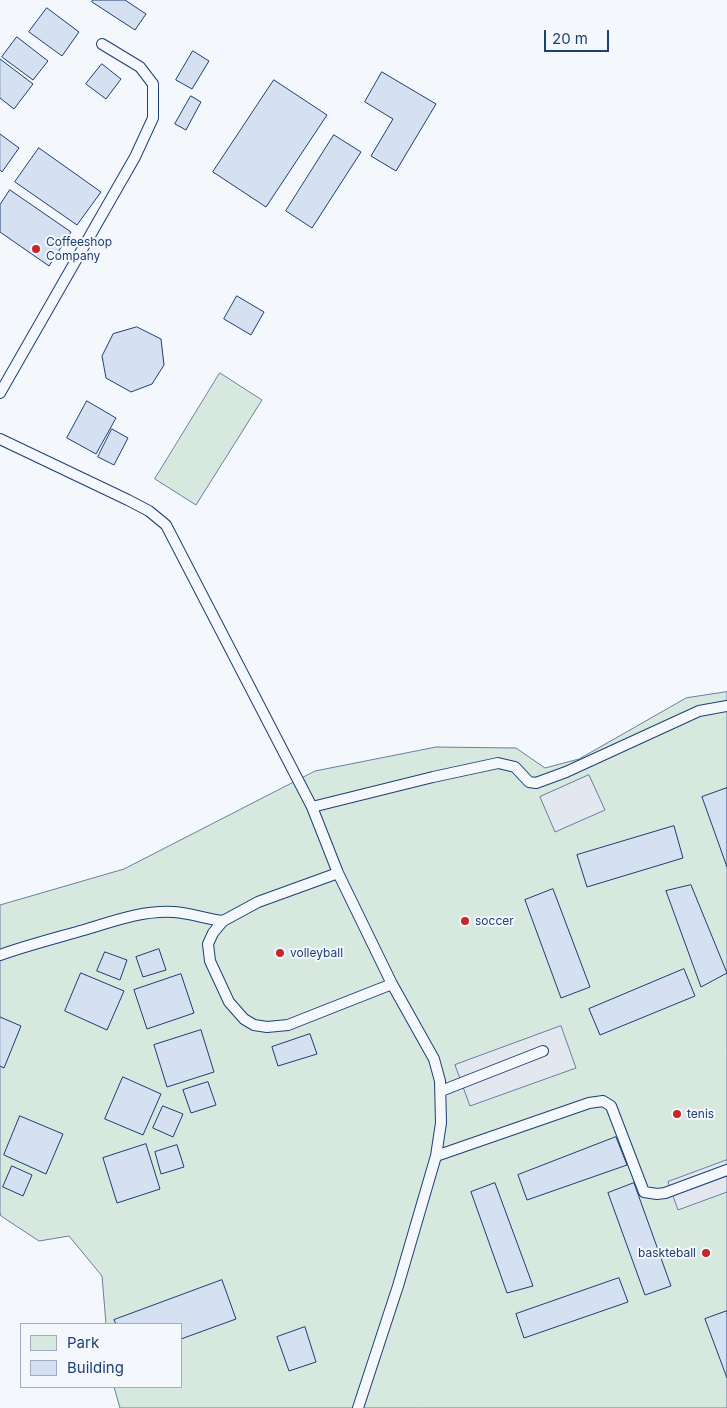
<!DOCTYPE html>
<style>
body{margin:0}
#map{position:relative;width:727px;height:1408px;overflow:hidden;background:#f4f7fb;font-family:Inter,sans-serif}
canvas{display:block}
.legend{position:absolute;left:20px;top:1323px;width:162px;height:65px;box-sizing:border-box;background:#f4f7fb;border:1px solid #9eadc5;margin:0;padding:6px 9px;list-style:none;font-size:15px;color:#1d3f73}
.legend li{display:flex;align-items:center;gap:10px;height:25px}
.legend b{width:25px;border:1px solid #9eadc5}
.scale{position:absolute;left:544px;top:30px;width:65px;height:22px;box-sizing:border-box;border:2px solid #1d3f73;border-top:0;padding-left:6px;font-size:15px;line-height:18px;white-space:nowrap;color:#1d3f73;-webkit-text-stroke:4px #f4f7fb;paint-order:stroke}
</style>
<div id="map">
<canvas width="727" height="1408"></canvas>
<ul class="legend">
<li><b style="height:14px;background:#d7e8df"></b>Park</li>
<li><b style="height:14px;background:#d5e0f0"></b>Building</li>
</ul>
<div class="scale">20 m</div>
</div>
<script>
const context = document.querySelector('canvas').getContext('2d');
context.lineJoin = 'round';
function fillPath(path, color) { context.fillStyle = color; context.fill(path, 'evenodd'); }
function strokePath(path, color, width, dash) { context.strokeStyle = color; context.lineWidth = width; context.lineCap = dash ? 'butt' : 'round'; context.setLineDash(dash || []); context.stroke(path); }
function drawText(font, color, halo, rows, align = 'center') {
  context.font = font + ' Inter,sans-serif'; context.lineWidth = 4; context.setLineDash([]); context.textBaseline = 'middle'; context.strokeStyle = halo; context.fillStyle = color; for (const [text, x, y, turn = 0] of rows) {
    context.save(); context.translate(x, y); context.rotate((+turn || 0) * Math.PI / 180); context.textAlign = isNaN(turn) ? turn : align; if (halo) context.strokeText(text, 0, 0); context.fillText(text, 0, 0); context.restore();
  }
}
const green = new Path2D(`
 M 220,373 L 262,400 L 196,505 L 155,479 Z
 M 727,692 L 727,1408 L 120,1408 L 114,1387 L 181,1387 L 181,1324 L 106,1324 L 102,1276 L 69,1236 L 39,1241 L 1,1216 L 0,1213 L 0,905 L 124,869 L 315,771 L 436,747 L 516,748 L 545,768 L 579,759 L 686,698 Z`);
const parking = new Path2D(`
 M 589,775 L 605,810 L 555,832 L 540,797 Z
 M 561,1026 L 576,1068 L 470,1106 L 455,1065 Z
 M 727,1160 L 727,1192 L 678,1210 L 668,1182 Z`);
const building = new Path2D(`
 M 93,0 L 125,0 L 146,14 L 135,30 L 92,2 Z
 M 47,8 L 79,32 L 62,56 L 29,32 Z
 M 17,37 L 48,61 L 33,80 L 2,57 Z
 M 193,51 L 209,61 L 192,89 L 176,80 Z
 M 0,59 L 33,84 L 14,109 L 0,98 Z
 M 102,64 L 121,79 L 106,99 L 86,84 Z
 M 382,72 L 436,104 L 396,171 L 371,156 L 393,119 L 365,102 Z
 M 274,80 L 327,115 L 266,207 L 213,172 Z
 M 191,96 L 201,102 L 186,130 L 175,124 Z
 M 0,134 L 19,148 L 2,172 L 0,170 Z
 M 334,135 L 361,152 L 312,228 L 286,211 Z
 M 39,148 L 101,192 L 77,225 L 15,182 Z
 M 10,190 L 71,232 L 49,266 L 0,232 L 0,205 Z
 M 237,296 L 264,312 L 251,335 L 224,319 Z
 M 137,327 L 161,339 L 164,365 L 152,384 L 131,392 L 106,378 L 102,356 L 113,334 Z
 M 87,401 L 116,418 L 96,454 L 67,438 Z
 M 112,429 L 128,438 L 114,465 L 98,457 Z
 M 727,788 L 727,867 L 702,797 Z
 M 674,826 L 683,858 L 587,887 L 577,855 Z
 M 691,885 L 727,973 L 701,987 L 666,891 Z
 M 553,889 L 590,987 L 561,998 L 525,900 Z
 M 159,949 L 166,970 L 143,977 L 136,957 Z
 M 105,952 L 127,960 L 120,980 L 97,971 Z
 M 684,969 L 695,996 L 600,1035 L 589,1009 Z
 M 81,973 L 124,991 L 107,1030 L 65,1011 Z
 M 181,974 L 194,1013 L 147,1029 L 134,990 Z
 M 0,1017 L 21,1026 L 4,1068 L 0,1066 Z
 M 201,1030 L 214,1072 L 167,1087 L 154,1045 Z
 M 310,1034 L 317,1054 L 278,1066 L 272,1047 Z
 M 123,1077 L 161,1094 L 143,1135 L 105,1119 Z
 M 208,1082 L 216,1105 L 191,1113 L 183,1090 Z
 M 163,1106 L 183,1114 L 173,1137 L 153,1128 Z
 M 20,1116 L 63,1134 L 46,1174 L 4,1155 Z
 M 616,1137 L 627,1165 L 527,1200 L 518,1175 Z
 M 146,1144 L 160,1189 L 117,1203 L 103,1158 Z
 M 177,1145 L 184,1167 L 161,1174 L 155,1152 Z
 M 12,1166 L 32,1175 L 23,1196 L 3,1187 Z
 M 495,1183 L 533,1286 L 507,1293 L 471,1192 Z
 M 634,1183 L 671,1286 L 645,1295 L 608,1193 Z
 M 619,1278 L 628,1302 L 524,1338 L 516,1314 Z
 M 222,1280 L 236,1319 L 181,1339 L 181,1324 L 116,1324 L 114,1320 Z
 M 727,1311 L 727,1378 L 705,1319 Z
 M 305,1327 L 316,1362 L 289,1371 L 277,1337 Z`);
const lane = new Path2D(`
 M 0,393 L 135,157 L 153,118 L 153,84 L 140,67 L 102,44
 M 0,439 L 128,500 L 149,511 L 166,525 L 312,807 L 338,873 L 392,984 L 434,1059 L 440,1081 L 441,1123 L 436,1156 L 398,1286 L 358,1408
 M 312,807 L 433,777 L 498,763 L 515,767 L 529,782 L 536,783 L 566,772 L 699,711 L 727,706
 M 338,873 L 258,902 L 223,921 L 213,933 L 208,944 L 210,961 L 229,1002 L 244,1019 L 254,1025 L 267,1027 L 288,1025 L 392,984
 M 0,955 C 28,945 56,938 84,930 C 114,921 143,910 174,912 C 190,913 207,919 223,921
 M 441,1091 L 543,1051
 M 436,1156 L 589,1103 L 603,1101 L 611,1106 L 644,1192 L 657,1194 L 665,1193 L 727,1170`);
const markers = [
 [36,249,5,"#c62828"],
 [465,921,5,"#c62828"],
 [280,953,5,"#c62828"],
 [677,1114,5,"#c62828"],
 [706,1253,5,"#c62828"]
];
const poiNames = [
 ["Coffeeshop",46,242],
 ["Company",46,256],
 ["soccer",475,921],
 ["volleyball",290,953],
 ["tenis",687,1114],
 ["baskteball",696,1253,"right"]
];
fillPath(green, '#d7e8df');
strokePath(green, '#687fa3', 1);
fillPath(parking, '#e3e8f0');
strokePath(parking, '#687fa3', 1);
fillPath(building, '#d5e0f0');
strokePath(building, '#1d3f73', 1);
strokePath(lane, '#1d3f73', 12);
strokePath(lane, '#f4f7fb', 10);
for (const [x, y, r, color] of markers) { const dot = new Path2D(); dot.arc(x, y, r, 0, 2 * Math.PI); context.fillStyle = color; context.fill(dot); strokePath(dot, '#f4f7fb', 2); }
drawText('12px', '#1d3f73', '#f4f7fb', poiNames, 'left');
</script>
